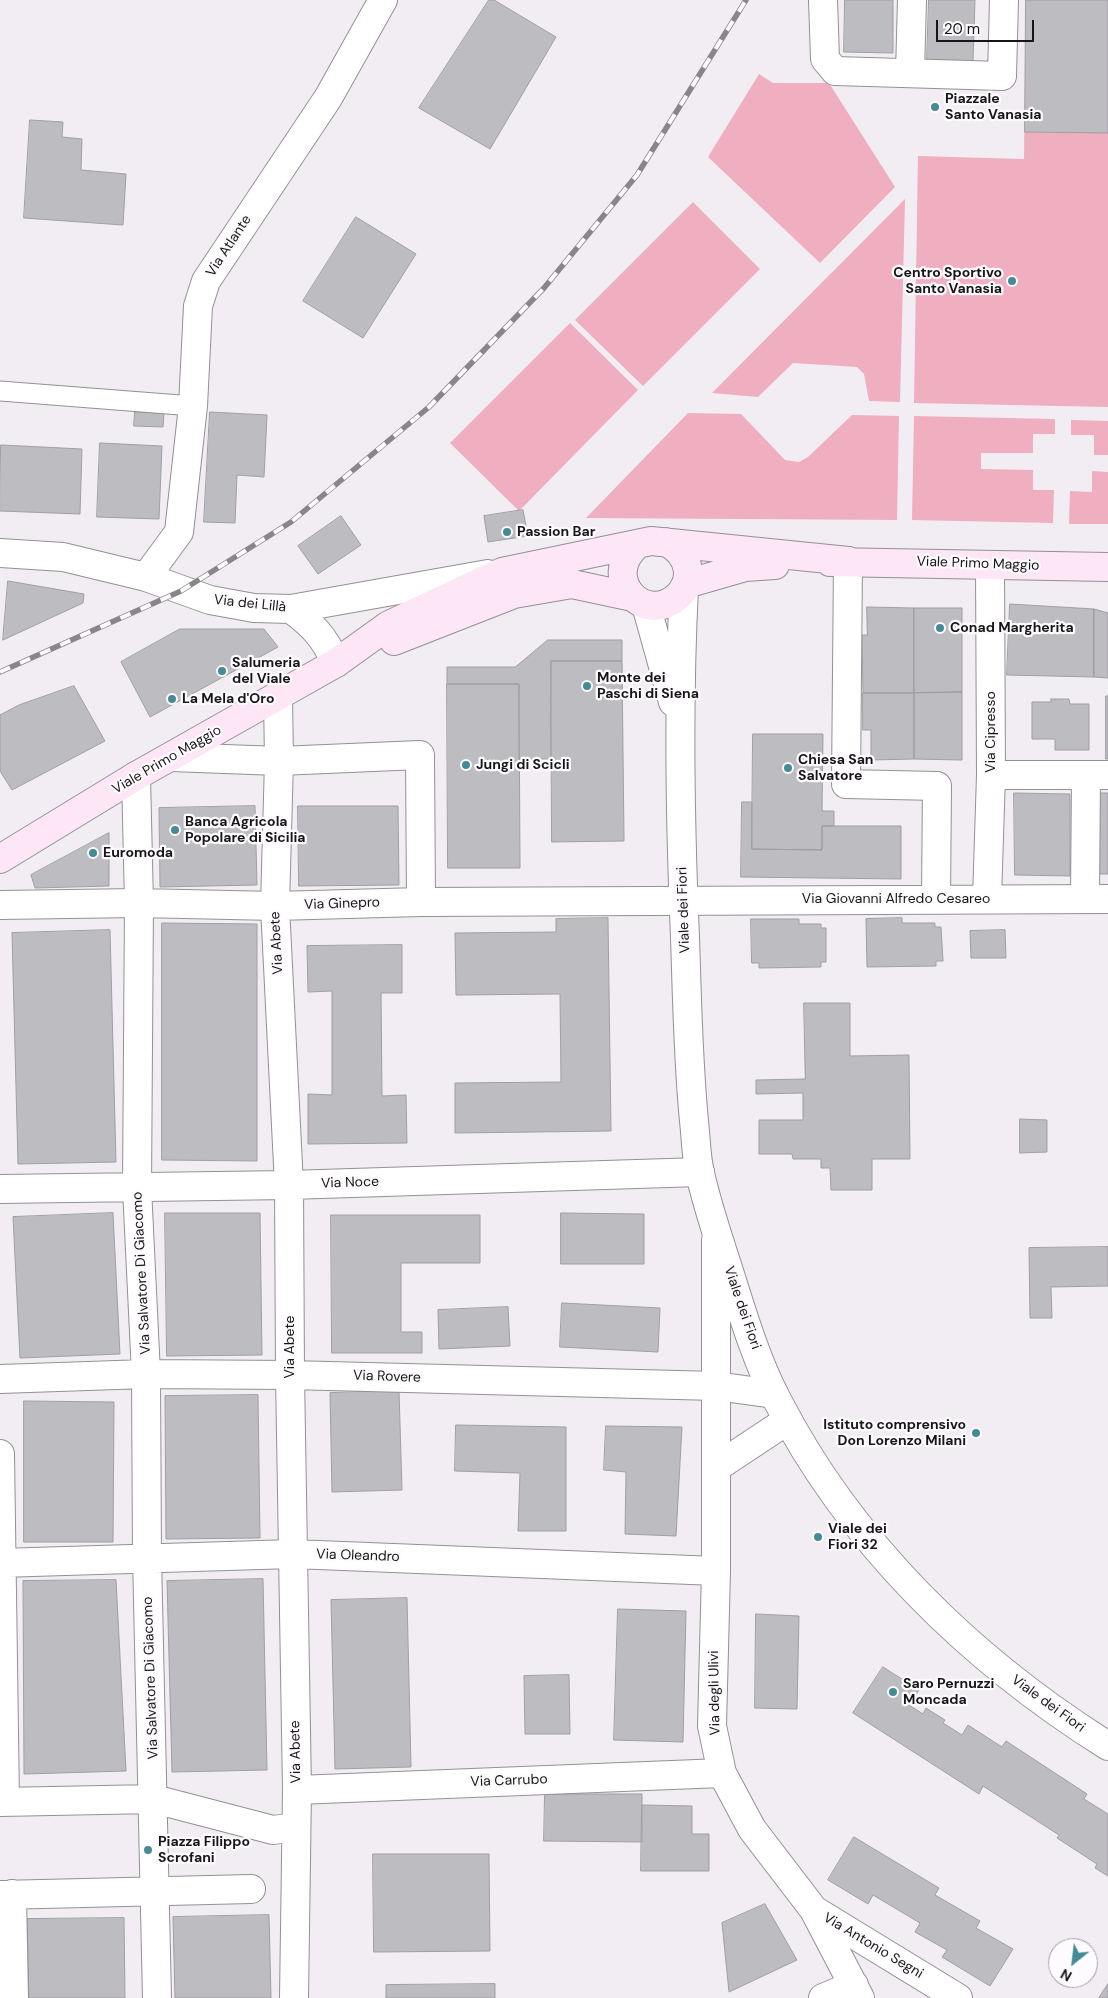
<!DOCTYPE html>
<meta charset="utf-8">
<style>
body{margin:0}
#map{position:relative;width:1108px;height:1998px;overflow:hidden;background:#f1edf2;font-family:"DM Sans",sans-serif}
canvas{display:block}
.north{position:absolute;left:1048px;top:1938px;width:50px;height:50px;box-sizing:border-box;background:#fefbff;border:1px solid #a29fa2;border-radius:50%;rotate:209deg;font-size:14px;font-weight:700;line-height:20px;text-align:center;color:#171617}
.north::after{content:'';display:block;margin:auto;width:18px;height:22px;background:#458b97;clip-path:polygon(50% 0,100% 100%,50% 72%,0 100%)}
.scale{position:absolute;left:936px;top:20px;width:98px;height:22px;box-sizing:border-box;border:2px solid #171617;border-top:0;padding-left:6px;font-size:15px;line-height:18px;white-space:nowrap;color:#171617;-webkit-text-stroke:4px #fefbff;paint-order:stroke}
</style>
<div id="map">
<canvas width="1108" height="1998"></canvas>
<div class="north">N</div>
<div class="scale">20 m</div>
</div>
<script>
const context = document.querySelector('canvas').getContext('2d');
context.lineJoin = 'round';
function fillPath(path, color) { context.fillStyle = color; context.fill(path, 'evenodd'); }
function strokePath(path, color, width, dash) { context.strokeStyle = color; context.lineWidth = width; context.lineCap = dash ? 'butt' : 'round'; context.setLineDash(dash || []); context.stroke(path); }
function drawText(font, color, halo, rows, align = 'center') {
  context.font = font + ' "DM Sans",sans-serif'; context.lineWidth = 4.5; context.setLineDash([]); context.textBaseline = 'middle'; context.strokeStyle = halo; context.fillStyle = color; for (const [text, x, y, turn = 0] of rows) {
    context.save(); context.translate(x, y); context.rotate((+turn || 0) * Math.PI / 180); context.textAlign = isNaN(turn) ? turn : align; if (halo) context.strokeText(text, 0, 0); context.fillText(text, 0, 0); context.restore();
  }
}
const green = new Path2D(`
 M 1026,0 L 1108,0 L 1108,407 L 914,403 L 918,156 L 1024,159 Z
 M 759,74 L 773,83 L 829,83 L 895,187 L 820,263 L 708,157 Z
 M 905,199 L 900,402 L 869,401 L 864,374 L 857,367 L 793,363 L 758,397 L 712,393 Z
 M 693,202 L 760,269 L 643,386 L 575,320 Z
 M 570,323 L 638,390 L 519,511 L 450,443 Z
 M 688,413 L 741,414 L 785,460 L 799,462 L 808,457 L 852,415 L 899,416 L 897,520 L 586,518 Z
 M 914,416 L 1055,419 L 1055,434 L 1033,434 L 1033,453 L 981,453 L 981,469 L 1033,470 L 1033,490 L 1054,490 L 1053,523 L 912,520 Z
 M 1071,420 L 1108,421 L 1108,455 L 1094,455 L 1094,435 L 1071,435 Z
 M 1092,471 L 1108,472 L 1108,524 L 1069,524 L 1070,491 L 1092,492 Z`);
const building = new Path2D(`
 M 489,0 L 494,0 L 556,37 L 490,149 L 419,108 Z
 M 845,0 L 893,0 L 893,53 L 844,52 Z
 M 929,0 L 975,0 L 973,61 L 927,60 Z
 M 1026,0 L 1108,0 L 1108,133 L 1025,132 Z
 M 30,120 L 63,122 L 62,137 L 82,139 L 81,170 L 126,174 L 123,225 L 24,218 Z
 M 356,217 L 416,254 L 363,338 L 303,301 Z
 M 135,412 L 164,413 L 163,427 L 134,426 Z
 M 210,412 L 267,415 L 264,477 L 237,475 L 235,523 L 204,522 Z
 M 100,443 L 162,446 L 159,519 L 97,517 Z
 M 1,445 L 82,449 L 80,514 L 0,511 Z
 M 523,510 L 528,536 L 488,542 L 484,516 Z
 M 341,516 L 361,545 L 318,574 L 298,546 Z
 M 8,581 L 84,594 L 83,603 L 3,640 Z
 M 1010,604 L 1094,609 L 1094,677 L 1007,675 Z
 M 867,607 L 914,608 L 914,693 L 863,693 L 862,635 L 867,635 Z
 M 914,608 L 962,608 L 962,692 L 914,693 Z
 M 1094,609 L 1108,613 L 1108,678 L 1094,677 Z
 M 180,629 L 264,629 L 278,647 L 150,717 L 121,662 Z
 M 548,640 L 622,640 L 622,661 L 551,661 L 551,759 L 519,759 L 519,684 L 447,684 L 447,667 L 515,667 Z
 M 551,661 L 622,661 L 624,841 L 552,842 Z
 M 447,684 L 519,684 L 520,868 L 448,868 Z
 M 74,686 L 105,741 L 12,790 L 0,771 L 0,715 L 19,705 Z
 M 962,692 L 962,760 L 914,759 L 914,693 Z
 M 863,693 L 914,693 L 914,759 L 871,760 L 871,730 L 863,730 Z
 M 1106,696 L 1108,696 L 1108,759 L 1106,759 Z
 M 1051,699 L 1069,699 L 1070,704 L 1089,704 L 1089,750 L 1055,750 L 1055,739 L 1032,739 L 1032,702 L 1051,702 Z
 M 753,734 L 823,734 L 822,811 L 834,811 L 834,826 L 822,826 L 822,850 L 752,849 Z
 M 1014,793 L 1070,794 L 1070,876 L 1015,875 Z
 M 1100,793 L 1108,793 L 1108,874 L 1100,874 Z
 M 742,802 L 752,802 L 752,849 L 822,850 L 822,826 L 901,826 L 901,879 L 741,877 Z
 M 255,806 L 257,885 L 160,887 L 159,808 Z
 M 298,806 L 398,806 L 399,885 L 299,886 Z
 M 109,833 L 109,886 L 35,888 L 31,875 Z
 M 608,918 L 611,1131 L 455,1133 L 455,1083 L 561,1082 L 560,994 L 456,995 L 455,933 L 556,932 L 556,919 Z
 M 902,918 L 902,923 L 935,923 L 935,927 L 941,927 L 943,961 L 936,961 L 936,966 L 867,967 L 866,919 Z
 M 751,919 L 799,919 L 799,924 L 821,924 L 821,928 L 826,928 L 826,962 L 821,962 L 821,967 L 759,968 L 759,963 L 752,963 Z
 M 162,923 L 257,924 L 257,1161 L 162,1160 Z
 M 110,930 L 116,1162 L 18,1164 L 12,933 Z
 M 1005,930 L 1006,958 L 971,958 L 970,931 Z
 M 402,945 L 402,993 L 381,993 L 382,1096 L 406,1095 L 407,1143 L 308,1144 L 308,1094 L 332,1095 L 332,991 L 308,992 L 307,946 Z
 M 804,1003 L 850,1003 L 850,1056 L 909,1055 L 910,1159 L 872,1159 L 872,1190 L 831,1190 L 830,1168 L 821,1168 L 821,1159 L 793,1159 L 792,1154 L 759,1154 L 759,1120 L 803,1120 L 803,1093 L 756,1094 L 756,1080 L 805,1079 Z
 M 1020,1119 L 1047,1120 L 1047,1152 L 1020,1153 Z
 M 113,1213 L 120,1354 L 20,1358 L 13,1217 Z
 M 165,1213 L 260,1213 L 262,1355 L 167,1356 Z
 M 561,1213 L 644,1214 L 644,1264 L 561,1264 Z
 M 331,1215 L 480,1215 L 480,1263 L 401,1263 L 401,1332 L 422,1332 L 422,1353 L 332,1353 Z
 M 1108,1247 L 1108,1286 L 1051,1287 L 1052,1318 L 1030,1318 L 1029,1248 Z
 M 562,1303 L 660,1308 L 658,1352 L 560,1347 Z
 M 508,1307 L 510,1346 L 439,1349 L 438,1310 Z
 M 399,1391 L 402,1490 L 332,1492 L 330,1393 Z
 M 258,1395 L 260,1538 L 166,1539 L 165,1396 Z
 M 24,1401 L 114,1402 L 113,1542 L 24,1542 Z
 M 456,1425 L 566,1427 L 566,1531 L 518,1531 L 520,1473 L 455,1471 Z
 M 606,1426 L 682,1427 L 676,1536 L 625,1534 L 626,1472 L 604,1470 Z
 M 263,1579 L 267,1770 L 172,1772 L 167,1581 Z
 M 116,1580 L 126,1771 L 24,1774 L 23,1581 Z
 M 407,1598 L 411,1767 L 335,1769 L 331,1600 Z
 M 618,1609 L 686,1611 L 683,1742 L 614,1740 Z
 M 756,1614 L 799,1616 L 797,1709 L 755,1708 Z
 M 883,1667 L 919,1690 L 909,1705 L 923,1714 L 926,1708 L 945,1720 L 943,1723 L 962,1735 L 968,1725 L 1002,1747 L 1006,1741 L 1087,1794 L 1084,1799 L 1108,1814 L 1108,1876 L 1095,1868 L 1097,1864 L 1057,1838 L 1059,1835 L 983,1786 L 979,1794 L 853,1713 Z
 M 569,1675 L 570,1734 L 525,1734 L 524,1676 Z
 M 545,1794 L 642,1794 L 642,1842 L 544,1841 Z
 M 642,1805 L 692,1806 L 692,1834 L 709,1834 L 709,1871 L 641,1871 Z
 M 854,1837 L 939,1888 L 935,1895 L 980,1921 L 976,1928 L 1013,1949 L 990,1986 L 942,1957 L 947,1950 L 915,1932 L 920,1923 L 873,1895 L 868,1904 L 828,1880 Z
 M 373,1854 L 489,1854 L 490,1951 L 374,1952 Z
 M 765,1904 L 797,1960 L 729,1992 L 722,1923 Z
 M 269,1915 L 271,1998 L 175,1998 L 173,1917 Z
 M 124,1918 L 125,1998 L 29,1998 L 27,1919 Z
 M 495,1984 L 495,1998 L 386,1998 L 386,1985 Z
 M 1108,1984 L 1108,1998 L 1099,1998 Z`);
const service = new Path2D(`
 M 0,391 L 193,406`);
const minor = new Path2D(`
 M 823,0 L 825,59 L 835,71 L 1002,76 L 1004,0
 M 910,73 L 912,0
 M 848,561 L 846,784 L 937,786 L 936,898
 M 146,577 L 179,532 L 193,406 L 198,306 L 206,281 L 328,98 L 383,0
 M 278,697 L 279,761 L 275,906 L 289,1185 L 290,1375 L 297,1790 L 294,1998
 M 171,757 L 279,761 L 420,755 L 421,902
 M 991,775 L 1108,775
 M 136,776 L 139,903 L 137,1188 L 146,1374 L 147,1557 L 157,1998
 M 987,899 L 991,775 L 990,565
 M 1085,899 L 1086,775
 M 0,905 L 139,903 L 275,906 L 421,902 L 1108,899
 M 0,1189 L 289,1185 L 700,1172
 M 716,1240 L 716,1571 L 712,1726 L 722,1773 L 752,1829 L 814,1910 L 860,1998
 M 0,1379 L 146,1374 L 290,1375 L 716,1386 L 774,1394
 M 0,1454 L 5,1802
 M 717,1467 L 788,1420
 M 0,1563 L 293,1554 L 716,1571
 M 297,1790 L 722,1773
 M 0,1802 L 154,1799 L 273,1830 L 296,1827
 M 12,1894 L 14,1998
 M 0,1895 L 251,1889
 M 814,1910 L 958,1998
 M 823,1998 L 854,1985`);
const tertiary = new Path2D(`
 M 0,553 L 63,557 L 146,577 L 210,600 L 254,608 L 291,609 L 488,574
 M 684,588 C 678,704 680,822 685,937 C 687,998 688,1060 694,1121 C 696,1138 696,1157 700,1173 C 707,1205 718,1237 728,1268 C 742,1312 755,1357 776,1398 C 850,1543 971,1660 1108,1746
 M 646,605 L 673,702
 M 291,609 C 314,626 324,637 336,663`);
const secondary = new Path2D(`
 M 637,545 C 599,578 645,627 678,596 C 685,590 688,581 688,572 C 687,557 678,548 666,542
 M 830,562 L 1108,567
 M 686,584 L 745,567 L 775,565
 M 394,641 L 514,594 L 572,584 L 633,597
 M 0,859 L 136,776 L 336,663 L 389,625 L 502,572 L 651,541 L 848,561`);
const rail = new Path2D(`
 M 0,672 L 181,591 L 291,522 L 429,407 L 544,288 L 637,175 L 746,0`);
const markers = [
 [935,107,5,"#458b97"],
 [1012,281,5,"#458b97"],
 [507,532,5,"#458b97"],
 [940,628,5,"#458b97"],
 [222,671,5,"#458b97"],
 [587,686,5,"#458b97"],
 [172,699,5,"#458b97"],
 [466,765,5,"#458b97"],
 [788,768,5,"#458b97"],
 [175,830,5,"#458b97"],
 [93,853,5,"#458b97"],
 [976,1433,5,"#458b97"],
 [818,1537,5,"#458b97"],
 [893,1692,5,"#458b97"],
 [148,1850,5,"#458b97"]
];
const poiNames = [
 ["Piazzale",945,99],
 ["Santo Vanasia",945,115],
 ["Centro Sportivo",1002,273,"right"],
 ["Santo Vanasia",1002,289,"right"],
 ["Passion Bar",517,532],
 ["Conad Margherita",950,628],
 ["Salumeria",232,663],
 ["del Viale",232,679],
 ["Monte dei",597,678],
 ["Paschi di Siena",597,694],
 ["La Mela d'Oro",182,699],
 ["Chiesa San",798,760],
 ["Salvatore",798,776],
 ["Jungi di Scicli",476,765],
 ["Banca Agricola",185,822],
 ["Popolare di Sicilia",185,838],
 ["Euromoda",103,853],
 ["Istituto comprensivo",966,1425,"right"],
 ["Don Lorenzo Milani",966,1441,"right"],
 ["Viale dei",828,1529],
 ["Fiori 32",828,1545],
 ["Saro Pernuzzi",903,1684],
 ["Moncada",903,1700],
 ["Piazza Filippo",158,1842],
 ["Scrofani",158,1858]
];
const streetNames = [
 ["Via Atlante",229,246,-57],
 ["Viale Primo Maggio",978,564,2],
 ["Via dei Lillà",250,604,6],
 ["Via Cipresso",991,732,-90],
 ["Viale Primo Maggio",167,760,-30],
 ["Via Giovanni Alfredo Cesareo",896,899],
 ["Via Ginepro",342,904,-2],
 ["Viale dei Fiori",684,910,-92],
 ["Via Abete",277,943,-93],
 ["Via Noce",350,1183,-2],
 ["Via Salvatore Di Giacomo",142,1273,-93],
 ["Viale dei Fiori",742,1308,71],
 ["Via Abete",290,1347,-90],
 ["Via Rovere",387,1377,2],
 ["Via Oleandro",358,1556,2],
 ["Via Salvatore Di Giacomo",151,1678,-92],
 ["Via degli Ulivi",715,1693,-91],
 ["Viale dei Fiori",1048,1704,36],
 ["Via Abete",296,1752,-91],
 ["Via Carrubo",509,1781,-2],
 ["Via Antonio Segni",873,1946,31]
];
fillPath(green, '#f0aec1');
fillPath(building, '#bdbcc1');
strokePath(building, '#a09fa4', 1);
strokePath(service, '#949095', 21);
strokePath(minor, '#949095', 30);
strokePath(tertiary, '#949095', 30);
strokePath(secondary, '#949095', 30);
strokePath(service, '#fff', 19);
strokePath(minor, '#fff', 28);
strokePath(tertiary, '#fff', 28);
strokePath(secondary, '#fde6f5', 28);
strokePath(rail, '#89868a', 5.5);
strokePath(rail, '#fefbff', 4, [11]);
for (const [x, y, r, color] of markers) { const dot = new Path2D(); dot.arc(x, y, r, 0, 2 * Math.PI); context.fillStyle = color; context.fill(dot); strokePath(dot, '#fefbff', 2); }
drawText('bold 14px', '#171617', '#fefbff', poiNames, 'left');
drawText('14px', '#171617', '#fefbff', streetNames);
</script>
